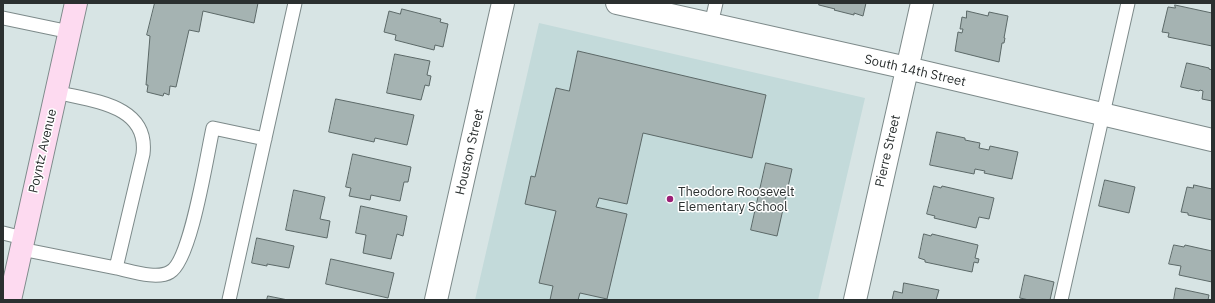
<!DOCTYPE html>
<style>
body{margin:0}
#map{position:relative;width:1215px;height:303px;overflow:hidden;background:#d7e4e4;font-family:"IBM Plex Sans",sans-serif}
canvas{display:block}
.frame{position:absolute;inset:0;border:4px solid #2b3030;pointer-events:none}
</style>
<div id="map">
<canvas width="1215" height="303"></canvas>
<div class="frame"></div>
</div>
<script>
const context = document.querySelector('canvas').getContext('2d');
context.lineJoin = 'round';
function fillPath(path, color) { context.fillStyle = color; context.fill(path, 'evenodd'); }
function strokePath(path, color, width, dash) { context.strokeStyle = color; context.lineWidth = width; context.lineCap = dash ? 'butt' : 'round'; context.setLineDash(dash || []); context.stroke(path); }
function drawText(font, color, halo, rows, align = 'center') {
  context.font = font + ' "IBM Plex Sans",sans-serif'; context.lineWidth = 3; context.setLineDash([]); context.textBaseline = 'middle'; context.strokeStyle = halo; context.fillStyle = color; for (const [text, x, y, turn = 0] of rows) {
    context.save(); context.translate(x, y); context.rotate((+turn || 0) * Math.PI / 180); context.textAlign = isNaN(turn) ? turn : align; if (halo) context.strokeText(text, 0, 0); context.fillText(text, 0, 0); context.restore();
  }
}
const built = new Path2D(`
 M 539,23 L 865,98 L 818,300 L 475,300 Z`);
const building = new Path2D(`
 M 155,3 L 258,3 L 254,23 L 203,11 L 199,32 L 189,30 L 176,87 L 170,86 L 169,95 L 164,93 L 163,96 L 147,92 L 148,85 L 146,85 L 150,36 L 147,35 Z
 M 820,3 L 866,3 L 863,16 L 854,13 L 854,15 L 834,10 L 835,9 L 819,5 Z
 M 1175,5 L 1212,13 L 1212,46 L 1168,37 L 1169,33 L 1162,32 L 1168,7 L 1175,8 Z
 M 402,9 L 441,19 L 440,22 L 448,24 L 443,47 L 435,45 L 434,50 L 395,40 L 396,35 L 384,32 L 389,11 L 400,14 Z
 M 967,11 L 988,16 L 989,12 L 1008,16 L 1004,38 L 1005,38 L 1004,43 L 1002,43 L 999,62 L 955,51 L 958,32 L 962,33 L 963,29 L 960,29 L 962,17 L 966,18 Z
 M 578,51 L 766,95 L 752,158 L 643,133 L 627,204 L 599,198 L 596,207 L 627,214 L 607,299 L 580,293 L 578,300 L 550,300 L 553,286 L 539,283 L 556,211 L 525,204 L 531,176 L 535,177 L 556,88 L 569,91 Z
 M 395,54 L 430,61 L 427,75 L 431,76 L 429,86 L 425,85 L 421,100 L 387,93 Z
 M 1187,63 L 1209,68 L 1209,69 L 1212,70 L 1212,101 L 1202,99 L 1203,91 L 1200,90 L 1199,91 L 1181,87 Z
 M 336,99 L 414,115 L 407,145 L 375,138 L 374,142 L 329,132 Z
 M 937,132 L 965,138 L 965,140 L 980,143 L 979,148 L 989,150 L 990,146 L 1018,152 L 1012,179 L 984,173 L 985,171 L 975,169 L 974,174 L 930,165 Z
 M 353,154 L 411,167 L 408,182 L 404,182 L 400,201 L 371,195 L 370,200 L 349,196 L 351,188 L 346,187 Z
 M 766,163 L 792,169 L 777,236 L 751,230 Z
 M 1105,180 L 1135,187 L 1129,213 L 1099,206 Z
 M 1194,185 L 1212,189 L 1212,220 L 1188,215 L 1188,213 L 1181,212 L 1187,187 L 1193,188 Z
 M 934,186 L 941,188 L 942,186 L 994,198 L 989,219 L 979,217 L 976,228 L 934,218 L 935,216 L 927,214 Z
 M 294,190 L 325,197 L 320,219 L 330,221 L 327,238 L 286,230 Z
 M 361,206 L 407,216 L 403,236 L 397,234 L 391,259 L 363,253 L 366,235 L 356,233 Z
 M 924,234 L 931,236 L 932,234 L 978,245 L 975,258 L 979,259 L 978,263 L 974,262 L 972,272 L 925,262 L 925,260 L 919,258 Z
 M 257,238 L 294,246 L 289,268 L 267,264 L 267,266 L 252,263 Z
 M 1174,245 L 1184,247 L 1185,245 L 1212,251 L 1212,282 L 1179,275 L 1181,266 L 1169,264 Z
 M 331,259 L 394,273 L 388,298 L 326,284 Z
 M 1025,275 L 1054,282 L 1050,300 L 1029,300 L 1020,298 Z
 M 904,283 L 939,290 L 936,300 L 892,300 L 894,291 L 902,293 Z
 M 1176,288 L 1209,295 L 1208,300 L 1174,300 Z
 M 268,296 L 288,300 L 267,300 Z`);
const lane = new Path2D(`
 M 3,18 L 70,32
 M 711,24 L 716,3
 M 3,233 L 23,238
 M 21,249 L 116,268 L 143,154 C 149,104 91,101 56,92
 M 116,268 C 131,271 157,280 170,272 C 191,261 207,154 213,128 L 265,139
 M 229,300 L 295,3
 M 1061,300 L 1128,3`);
const street = new Path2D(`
 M 617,3 L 907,68 L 1212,140
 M 436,300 L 503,3
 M 855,300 L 922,3`);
const secondary = new Path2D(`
 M 10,300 L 76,3`);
const markers = [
 [670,199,4,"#9b1f76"]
];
const streetNames = [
 ["South 14th Street",915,71,13],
 ["Poyntz Avenue",43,151,-77],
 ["Pierre Street",888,151,-77],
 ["Houston Street",470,152,-77]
];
const poiNames = [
 ["Theodore Roosevelt",678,192],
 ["Elementary School",678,207]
];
fillPath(built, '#c3dada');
fillPath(building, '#a5b3b2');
strokePath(building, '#5c6968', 1);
strokePath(lane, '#7d8a8a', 15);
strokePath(street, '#7d8a8a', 24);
strokePath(secondary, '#7d8a8a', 24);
strokePath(lane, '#fff', 13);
strokePath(street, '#fff', 22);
strokePath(secondary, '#fddaf0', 22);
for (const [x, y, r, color] of markers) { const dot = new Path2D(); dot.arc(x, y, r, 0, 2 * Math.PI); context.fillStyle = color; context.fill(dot); strokePath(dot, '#fff', 1.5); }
drawText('13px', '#2b3030', '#fff', streetNames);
drawText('13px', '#2b3030', '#fff', poiNames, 'left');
</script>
